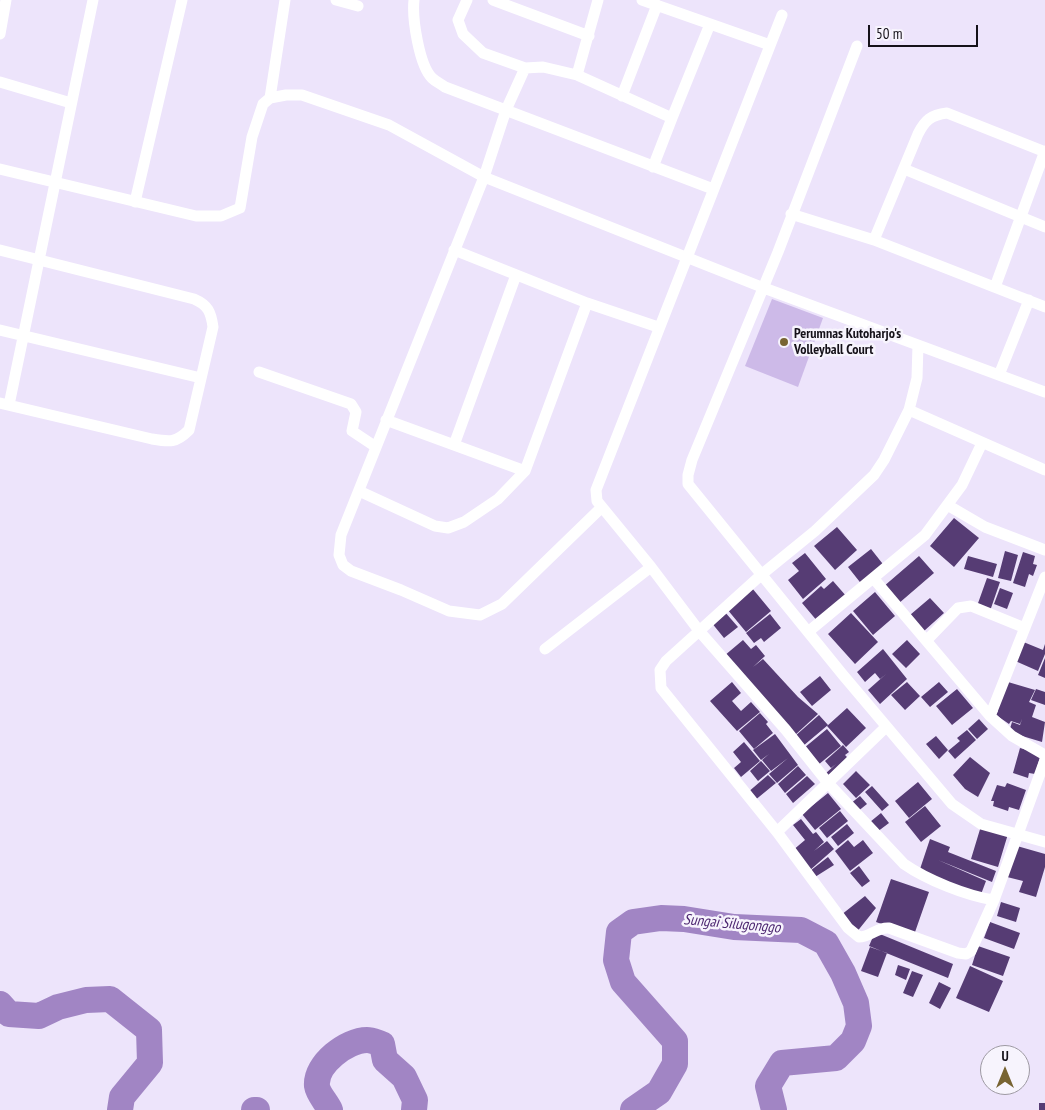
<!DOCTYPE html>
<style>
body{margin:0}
#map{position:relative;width:1045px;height:1110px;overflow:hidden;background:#ede4fb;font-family:"PT Sans Narrow",sans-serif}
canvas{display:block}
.north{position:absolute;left:980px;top:1045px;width:50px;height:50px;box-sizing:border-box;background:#f7f4fd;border:1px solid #9d99a2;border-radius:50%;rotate:0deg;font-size:14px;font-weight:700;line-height:20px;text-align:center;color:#151119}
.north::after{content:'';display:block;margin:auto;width:18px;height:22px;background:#786433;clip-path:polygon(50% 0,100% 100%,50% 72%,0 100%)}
.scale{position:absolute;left:868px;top:25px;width:110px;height:22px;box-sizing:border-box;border:2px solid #151119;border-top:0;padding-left:6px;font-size:15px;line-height:18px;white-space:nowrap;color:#151119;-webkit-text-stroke:4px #f7f4fd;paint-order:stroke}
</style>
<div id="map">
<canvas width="1045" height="1110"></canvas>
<div class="north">U</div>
<div class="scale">50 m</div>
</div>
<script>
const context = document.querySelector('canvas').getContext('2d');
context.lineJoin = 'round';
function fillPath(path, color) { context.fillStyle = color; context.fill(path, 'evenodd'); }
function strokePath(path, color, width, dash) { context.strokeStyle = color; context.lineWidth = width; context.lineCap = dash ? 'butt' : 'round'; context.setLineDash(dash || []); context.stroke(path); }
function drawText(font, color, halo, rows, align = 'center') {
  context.font = font + ' "PT Sans Narrow",sans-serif'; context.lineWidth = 5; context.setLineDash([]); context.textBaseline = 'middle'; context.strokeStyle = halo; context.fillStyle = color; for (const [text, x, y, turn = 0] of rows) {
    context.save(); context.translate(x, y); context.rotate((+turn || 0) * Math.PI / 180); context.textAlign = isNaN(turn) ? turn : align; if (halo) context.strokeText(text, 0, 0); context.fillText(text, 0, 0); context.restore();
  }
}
const green = new Path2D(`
 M 772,299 L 823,318 L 798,387 L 745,366 Z`);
const river = new Path2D(`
 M 0,1004 L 9,1014 L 39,1016 L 58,1007 L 86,1000 L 110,999 L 149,1030 L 150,1063 L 122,1097 L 120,1110
 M 254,1110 L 257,1110
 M 330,1110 C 327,1103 318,1094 317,1086 C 315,1064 347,1040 367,1040 C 372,1040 378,1043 382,1044 L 385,1060 L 404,1077 L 415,1100 L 414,1110
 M 633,1110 L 659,1092 L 675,1064 L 675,1041 L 623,982 L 616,960 L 619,932 L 633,922 L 661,918 L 684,919 L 734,927 L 801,930 L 826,943 L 843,973 L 856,1003 L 859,1026 L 853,1041 L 836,1058 L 782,1063 L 768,1086 L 774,1110`);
const building = new Path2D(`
 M 954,518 L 979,538 L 954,567 L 930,546 Z
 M 837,527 L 857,550 L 835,570 L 814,546 Z
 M 871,549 L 886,568 L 863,586 L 848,567 Z
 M 1005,551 L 1018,555 L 1011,581 L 998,578 Z
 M 1023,552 L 1035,556 L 1033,564 L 1037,565 L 1033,576 L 1029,574 L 1025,587 L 1013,583 Z
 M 805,553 L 826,579 L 803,599 L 788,580 L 799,571 L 792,563 Z
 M 919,556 L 934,573 L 898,604 L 883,587 Z
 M 968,556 L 997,564 L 993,577 L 964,569 Z
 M 987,578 L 1000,582 L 990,611 L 977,606 Z
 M 833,581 L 847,597 L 818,622 L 802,603 L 821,586 L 824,589 Z
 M 752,588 L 771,611 L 746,632 L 727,609 Z
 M 1000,588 L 1013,593 L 1007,609 L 994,604 Z
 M 875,592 L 895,616 L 873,635 L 853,611 Z
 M 930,598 L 944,613 L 924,631 L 910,615 Z
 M 724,611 L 738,627 L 724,638 L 711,622 Z
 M 851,613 L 878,642 L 855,664 L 828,634 Z
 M 770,614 L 781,628 L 764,642 L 761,638 L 754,643 L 746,633 Z
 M 743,640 L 751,649 L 756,645 L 765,656 L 753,667 L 763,659 L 798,697 L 818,714 L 794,736 L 724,656 Z
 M 907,640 L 920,654 L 906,668 L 892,654 Z
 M 1021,641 L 1043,650 L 1045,644 L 1045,654 L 1038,671 L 1013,660 Z
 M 883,649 L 907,679 L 880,704 L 868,690 L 886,674 L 880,679 L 875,673 L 865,682 L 857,672 Z
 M 1045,658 L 1045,678 L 1038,675 Z
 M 820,676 L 831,690 L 812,706 L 800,692 Z
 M 732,682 L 741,693 L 732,701 L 741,711 L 751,702 L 760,712 L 737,731 L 710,701 Z
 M 907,682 L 920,696 L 905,710 L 891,695 Z
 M 939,682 L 948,692 L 930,707 L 921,697 Z
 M 1008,682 L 1035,690 L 1029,702 L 1036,705 L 1032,717 L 1045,722 L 1042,742 L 1009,732 L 1012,722 L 1020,725 L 1022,719 L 1020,724 L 1011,721 L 1009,724 L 996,715 L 998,711 L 993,709 Z
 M 957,689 L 973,708 L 952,725 L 936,706 Z
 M 1036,689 L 1045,692 L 1045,705 L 1031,700 Z
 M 847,708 L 866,728 L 846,747 L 827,726 Z
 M 760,713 L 768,722 L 766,724 L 773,733 L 754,749 L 739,731 Z
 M 819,715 L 828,725 L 803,746 L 795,736 Z
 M 979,719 L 988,729 L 977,739 L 968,729 Z
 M 827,729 L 841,746 L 818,765 L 804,748 Z
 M 967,730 L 976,740 L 955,759 L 948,751 L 960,741 L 957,738 Z
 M 775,734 L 798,765 L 777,783 L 769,774 L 788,758 L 771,771 L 762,760 L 769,754 L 761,760 L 753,750 Z
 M 936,736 L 948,750 L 939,759 L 926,744 Z
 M 744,742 L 760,761 L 741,777 L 734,768 L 741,762 L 733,752 Z
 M 843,745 L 849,752 L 845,755 L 851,761 L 830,780 L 825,774 L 836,764 L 831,768 L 825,761 Z
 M 1020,748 L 1041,754 L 1035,774 L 1029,773 L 1028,778 L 1013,773 Z
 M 970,757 L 990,773 L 978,797 L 965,789 L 953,775 Z
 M 761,761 L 770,771 L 758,781 L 750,771 Z
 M 798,766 L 806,775 L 785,793 L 778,784 Z
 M 856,771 L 870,785 L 856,798 L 843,784 Z
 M 768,775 L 776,783 L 754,801 L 747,793 Z
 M 807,776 L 815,784 L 793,803 L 786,794 Z
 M 918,782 L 932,799 L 909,818 L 895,801 Z
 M 1007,783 L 1026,790 L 1019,810 L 1009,807 L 1008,811 L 993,806 L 994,801 L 991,801 L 997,785 L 1005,787 Z
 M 872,786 L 889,805 L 882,811 L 865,792 Z
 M 828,793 L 841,809 L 815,830 L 802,814 Z
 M 860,796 L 867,804 L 857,812 L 850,804 Z
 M 925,806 L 941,826 L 921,842 L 905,822 Z
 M 840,811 L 848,821 L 827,838 L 819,828 Z
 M 881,813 L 889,823 L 877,832 L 870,822 Z
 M 801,819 L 813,834 L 816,832 L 824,842 L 814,851 L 827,841 L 834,849 L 809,871 L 792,851 L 805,840 L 793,825 Z
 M 847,824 L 854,833 L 838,846 L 831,837 Z
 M 981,826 L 1008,834 L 998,867 L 971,859 Z
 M 930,839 L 950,847 L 948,852 L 996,871 L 992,882 L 938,860 L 986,881 L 980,897 L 919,872 Z
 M 848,840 L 854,847 L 863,840 L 873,853 L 850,871 L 835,851 Z
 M 1017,846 L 1045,854 L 1045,867 L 1036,897 L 1019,892 L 1023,881 L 1007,877 Z
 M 828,857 L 834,865 L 815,877 L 810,871 Z
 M 859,866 L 870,881 L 862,887 L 850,873 Z
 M 891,879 L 929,892 L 914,935 L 876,922 Z
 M 865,896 L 876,908 L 856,933 L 841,915 Z
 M 1001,902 L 1020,908 L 1016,922 L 997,916 Z
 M 990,922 L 1020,933 L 1014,949 L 984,938 Z
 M 875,932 L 953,964 L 948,978 L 869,946 Z
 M 978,946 L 1010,957 L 1003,976 L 972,965 Z
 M 870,947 L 887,953 L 878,977 L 861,971 Z
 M 898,965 L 910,969 L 906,980 L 895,975 Z
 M 970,966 L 1003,981 L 989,1012 L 956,998 Z
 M 912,971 L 923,975 L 913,997 L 903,993 Z
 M 939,982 L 951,988 L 940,1009 L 929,1003 Z
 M 1039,1103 L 1045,1103 L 1045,1110 L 1039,1110 Z`);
const minor = new Path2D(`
 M 336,0 L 358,6
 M 414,0 C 412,18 419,65 432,78 C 436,82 441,84 445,87 L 713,189
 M 467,0 L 458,20 L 463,34 L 483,53 L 525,68 L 543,67 L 577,75 L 672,118 L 653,167
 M 493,0 L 589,36
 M 642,0 L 770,45
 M 782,15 L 596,490 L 597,501 L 651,567 L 700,632 L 786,730 L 828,783 L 904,864 C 927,880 967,896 994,900
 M 0,34 L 6,0
 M 857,46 L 778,252 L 692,460 L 688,475 L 688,484 L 843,675 L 952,804 L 981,824 L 1045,842
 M 525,68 L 506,110 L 484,177 L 341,535 L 339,555 L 343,565 L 351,571 L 401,590 L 449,611 L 480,615 L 502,604 L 602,507
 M 577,75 L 598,0
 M 0,82 L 71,103
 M 622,96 L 657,5
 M 270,98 L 285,0
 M 672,118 L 710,24
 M 0,169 L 196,216 L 221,216 L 240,208 L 252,137 L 263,104 L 270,98 L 286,95 L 302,95 L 389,125 L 484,177 L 764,288 L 1045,392
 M 904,169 L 1045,227
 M 135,202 L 182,0
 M 791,214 L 874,240 L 1045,307
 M 874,240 L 918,134 C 925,120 931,115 947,113 L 1045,152
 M 0,250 L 194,299 C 208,305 211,312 213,327 L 189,430 C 176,443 170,442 152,439 L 0,403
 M 454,250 L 587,303 L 658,327
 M 995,287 L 1045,151
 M 0,330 L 201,378
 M 918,345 L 917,378 L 909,410 L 884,460 L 874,475 L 815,531 L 761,575 L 666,661 L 660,670 L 661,688 L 777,832 L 848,928 L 859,937 C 870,937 877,927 889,928 L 958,953 L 966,954 L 971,951 L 994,900 L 1045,760
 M 259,372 L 351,404 L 356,412 L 352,431 L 376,447
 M 999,375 L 1029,300
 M 9,405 L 93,0
 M 909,410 L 1045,470
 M 386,420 L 525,471
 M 454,445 L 516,275
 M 359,491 L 435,526 L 448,528 L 464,522 L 498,499 L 525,471 L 587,303
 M 949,506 L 985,527 L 1045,550
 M 1045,577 L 990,716 L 1012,736 L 1045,755
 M 874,579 L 990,716
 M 808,632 L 925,535 L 962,485 L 982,443
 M 927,640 L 958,608 L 971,606 L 1025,628
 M 545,649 L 651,567
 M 777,832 L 886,727`);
const markers = [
 [784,342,5,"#786433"]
];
const poiNames = [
 ["Perumnas Kutoharjo's",794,334],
 ["Volleyball Court",794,350]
];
const waterNames = [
 ["Sungai Silugonggo",732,924,5]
];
fillPath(green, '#cdbae8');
strokePath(river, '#a185c4', 26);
fillPath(building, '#563c74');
strokePath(minor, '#fff', 11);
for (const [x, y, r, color] of markers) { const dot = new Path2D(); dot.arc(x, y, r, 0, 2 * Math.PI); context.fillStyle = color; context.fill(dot); strokePath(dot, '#f7f4fd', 2); }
drawText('bold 14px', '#151119', '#f7f4fd', poiNames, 'left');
drawText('italic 15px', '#4b256f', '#f7f4fd', waterNames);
</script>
